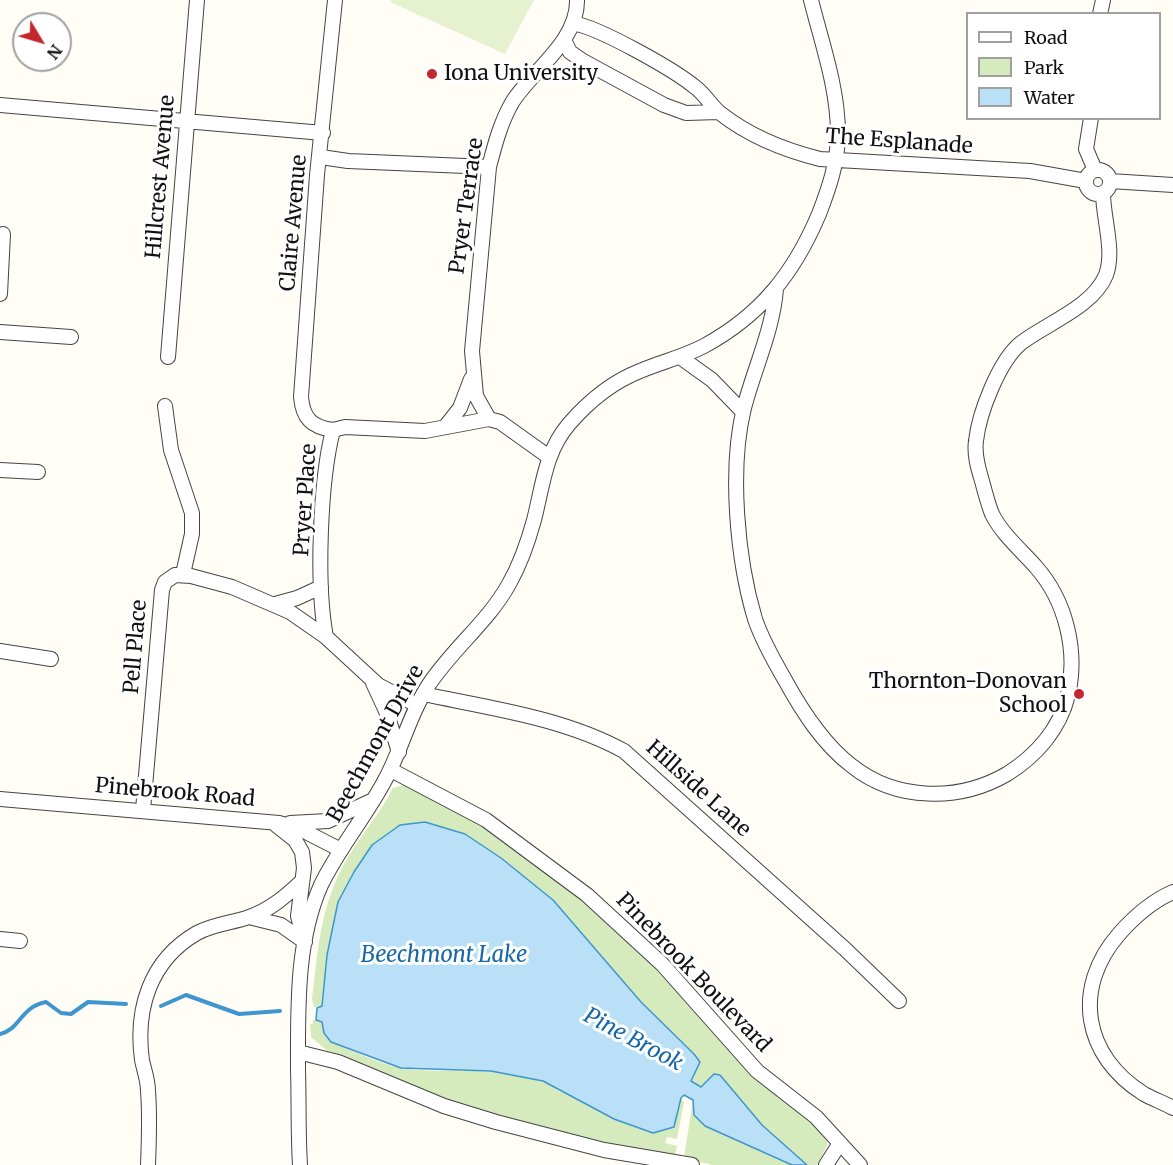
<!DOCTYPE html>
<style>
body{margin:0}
#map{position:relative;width:1173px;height:1165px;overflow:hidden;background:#fffdf5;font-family:Merriweather,serif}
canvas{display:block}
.legend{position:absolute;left:966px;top:12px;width:195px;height:108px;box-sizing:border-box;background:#fff;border:2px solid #a0a0a0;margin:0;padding:8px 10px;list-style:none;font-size:18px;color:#111}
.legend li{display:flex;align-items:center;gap:12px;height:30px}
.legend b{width:30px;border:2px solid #a0a0a0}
.north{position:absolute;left:12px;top:12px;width:60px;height:60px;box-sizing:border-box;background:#fff;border:2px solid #a0a0a0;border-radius:50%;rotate:128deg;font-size:16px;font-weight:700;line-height:24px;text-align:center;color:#111}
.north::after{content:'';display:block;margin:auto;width:21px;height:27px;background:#c4262e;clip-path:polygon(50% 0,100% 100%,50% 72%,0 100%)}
</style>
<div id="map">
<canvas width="1173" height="1165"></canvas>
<ul class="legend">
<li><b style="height:8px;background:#fff"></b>Road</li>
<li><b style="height:16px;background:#d5ebbd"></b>Park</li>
<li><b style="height:16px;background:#b9e0f7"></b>Water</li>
</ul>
<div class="north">N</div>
</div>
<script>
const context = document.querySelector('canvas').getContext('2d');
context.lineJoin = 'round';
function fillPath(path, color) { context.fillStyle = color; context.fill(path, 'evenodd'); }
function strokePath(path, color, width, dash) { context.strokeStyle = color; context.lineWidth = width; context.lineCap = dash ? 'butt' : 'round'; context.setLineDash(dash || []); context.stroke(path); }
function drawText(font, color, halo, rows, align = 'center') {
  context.font = font + ' Merriweather,serif'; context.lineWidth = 6; context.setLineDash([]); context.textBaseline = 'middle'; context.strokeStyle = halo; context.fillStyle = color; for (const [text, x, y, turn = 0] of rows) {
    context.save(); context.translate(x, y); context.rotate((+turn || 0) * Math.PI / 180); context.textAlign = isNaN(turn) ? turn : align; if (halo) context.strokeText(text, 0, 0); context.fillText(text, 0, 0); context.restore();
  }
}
const green = new Path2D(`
 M 404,785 L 474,819 L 586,898 L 827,1135 L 826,1139 L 828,1144 L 817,1165 L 807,1165 L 762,1125 L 720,1075 L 714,1074 L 701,1087 L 691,1081 L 700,1062 L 694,1054 L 641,1002 L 553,900 L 501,858 L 465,834 L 354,872 C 331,918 326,956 322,1006 L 314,1007 L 312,999 C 318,950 320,910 343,866 C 358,838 379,816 393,788 Z
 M 313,1020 L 322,1022 L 331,1042 C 354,1051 377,1063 401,1068 C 448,1076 519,1061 559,1091 L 674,1127 L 681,1098 L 684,1102 L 677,1139 L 667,1137 L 665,1143 L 677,1146 L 675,1155 C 554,1141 435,1102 326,1050 L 311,1037 L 310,1024 L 313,1024 Z
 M 693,1099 L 772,1155 L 792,1165 L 712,1165 L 684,1158 Z`);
const pitch = new Path2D(`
 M 391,0 L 534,0 L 505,54 L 390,2 Z`);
const water = new Path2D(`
 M 425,822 L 465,834 L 501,858 L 553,900 L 641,1002 L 694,1054 L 700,1062 L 691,1081 L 701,1087 L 714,1074 L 720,1075 L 762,1125 L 807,1165 L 792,1165 L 705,1126 L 694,1115 L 693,1100 L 684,1095 L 681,1098 L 674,1127 L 653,1133 L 614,1119 L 543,1081 L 491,1071 L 401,1068 L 331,1042 L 324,1033 L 322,1022 L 316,1020 L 317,1008 L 322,1006 L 327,955 L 338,902 L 354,872 L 372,845 L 400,825 Z`);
const stream = new Path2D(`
 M 161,1006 L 186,995 L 239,1014 L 280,1011
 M 0,1034 C 21,1029 20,1007 46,1002 L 61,1013 L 71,1014 L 88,1002 L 126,1004`);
const minor = new Path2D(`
 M 1100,14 L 1103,0
 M 573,23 C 600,28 673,69 695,87 C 705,94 711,106 720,113 C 749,136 784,150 820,159 L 1030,171 L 1086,181
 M 564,40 L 570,52 L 583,61 L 664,105 L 686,113 L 719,112
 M 0,105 L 323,133
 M 1091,118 L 1086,149 L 1095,170
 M 321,157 L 348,161 L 489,167
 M1086 182a12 12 0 1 1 24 0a12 12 0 1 1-24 0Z
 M 1110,181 L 1173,185
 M 776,289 C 773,330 754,369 744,408 C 729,469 737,559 755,619 C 762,640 774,661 785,680 C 802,711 823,744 852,766 C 896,801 959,802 1007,774 C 1036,756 1060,729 1068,695 C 1078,651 1066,601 1036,567 C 1021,550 1002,534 992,514 C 988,504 985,492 982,481 C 978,468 974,454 976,441 C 979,413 999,361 1021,343 C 1047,323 1093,307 1106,275 C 1115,251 1103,218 1103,193
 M 0,294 L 3,234
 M 0,332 L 71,337
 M 168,357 L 197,0
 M 680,357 L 712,380 L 743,412
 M 165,406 L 171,450 L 192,513 L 192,534 L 183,574
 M 489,419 L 476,396 L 472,351 L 489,167 C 495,144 501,121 513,101 C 533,70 578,41 577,0
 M 445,427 L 460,408 L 471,379
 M 333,430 C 312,427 303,419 301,397 L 317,175 L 335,0
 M 0,470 L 38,472
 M 275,604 L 297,598 L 321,587
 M 326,637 C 316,584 320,481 333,430 L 345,427 L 425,431 L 489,419 L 500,422 L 549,457
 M 0,651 L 51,659
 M 373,683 L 386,711 L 399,752
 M 423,694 C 490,708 564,718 624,751 L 845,949 L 899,1001
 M 391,770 L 486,820 L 587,895 L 662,964 L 757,1071 L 816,1117 L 860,1165
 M 0,799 L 279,823 L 302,830 L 341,850
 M 143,810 L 162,590 L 165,582 L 175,575 L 191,576 L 232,587 L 290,612 L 326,637 L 378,685 L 417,705
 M 290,823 L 328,821 L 371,801
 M 276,825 L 295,840 L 302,852 L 304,868 L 298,916 L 304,940
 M 1173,892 C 1152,901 1134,917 1119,934 C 1072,988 1083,1056 1144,1094 C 1153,1099 1164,1103 1173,1108
 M 249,917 L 281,925 L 305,942
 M 0,939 L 20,941
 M 298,1052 L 338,1062 L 444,1106 L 496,1122 L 604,1150 L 692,1165
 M 148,1165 C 149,1141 150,1116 148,1091 C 148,1080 144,1070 142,1060 C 135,1009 150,960 197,933 C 213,924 232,923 249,917 C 270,910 286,896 302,881
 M 300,1165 C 298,1133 299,1101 298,1069 C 298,1009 296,941 321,885 C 339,848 366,816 385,780 C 402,749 409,715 428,686 C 452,649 488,622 509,584 C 521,563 528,542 534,520 C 543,485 545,452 569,424 C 588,402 612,382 640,371 C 661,362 683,357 704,346 C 761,315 794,273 819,214 C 829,188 838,162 838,134 C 838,88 822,44 811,0
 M 826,1165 L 840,1143`);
const markers = [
 [432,74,6,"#c4262e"],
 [1079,694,6,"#c4262e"]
];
const poiNames = [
 ["Iona University",444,74],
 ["Thornton-Donovan",1067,682,"right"],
 ["School",1067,706,"right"]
];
const streetNames = [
 ["The Esplanade",899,142,4],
 ["Hillcrest Avenue",161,177,-85],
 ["Pryer Terrace",467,206,-82],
 ["Claire Avenue",294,223,-85],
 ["Pryer Place",306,500,-86],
 ["Pell Place",136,647,-85],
 ["Beechmont Drive",376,744,-61],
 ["Hillside Lane",698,789,42],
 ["Pinebrook Road",175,793,5],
 ["Pinebrook Boulevard",693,973,46]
];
const waterNames = [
 ["Beechmont Lake",444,956],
 ["Pine Brook",633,1040,28]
];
fillPath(green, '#d5ebbd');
fillPath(pitch, '#e6f2cf');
fillPath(water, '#b9e0f7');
strokePath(water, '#3f96cf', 1.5);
strokePath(stream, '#3f96cf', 4);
strokePath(minor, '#444', 16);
strokePath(minor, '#fff', 14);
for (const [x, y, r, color] of markers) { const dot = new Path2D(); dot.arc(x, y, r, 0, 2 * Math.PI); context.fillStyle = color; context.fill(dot); strokePath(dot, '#fff', 2); }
drawText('21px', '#111', '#fff', poiNames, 'left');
drawText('21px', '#111', '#fff', streetNames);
drawText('italic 22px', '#1768a6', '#fff', waterNames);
</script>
